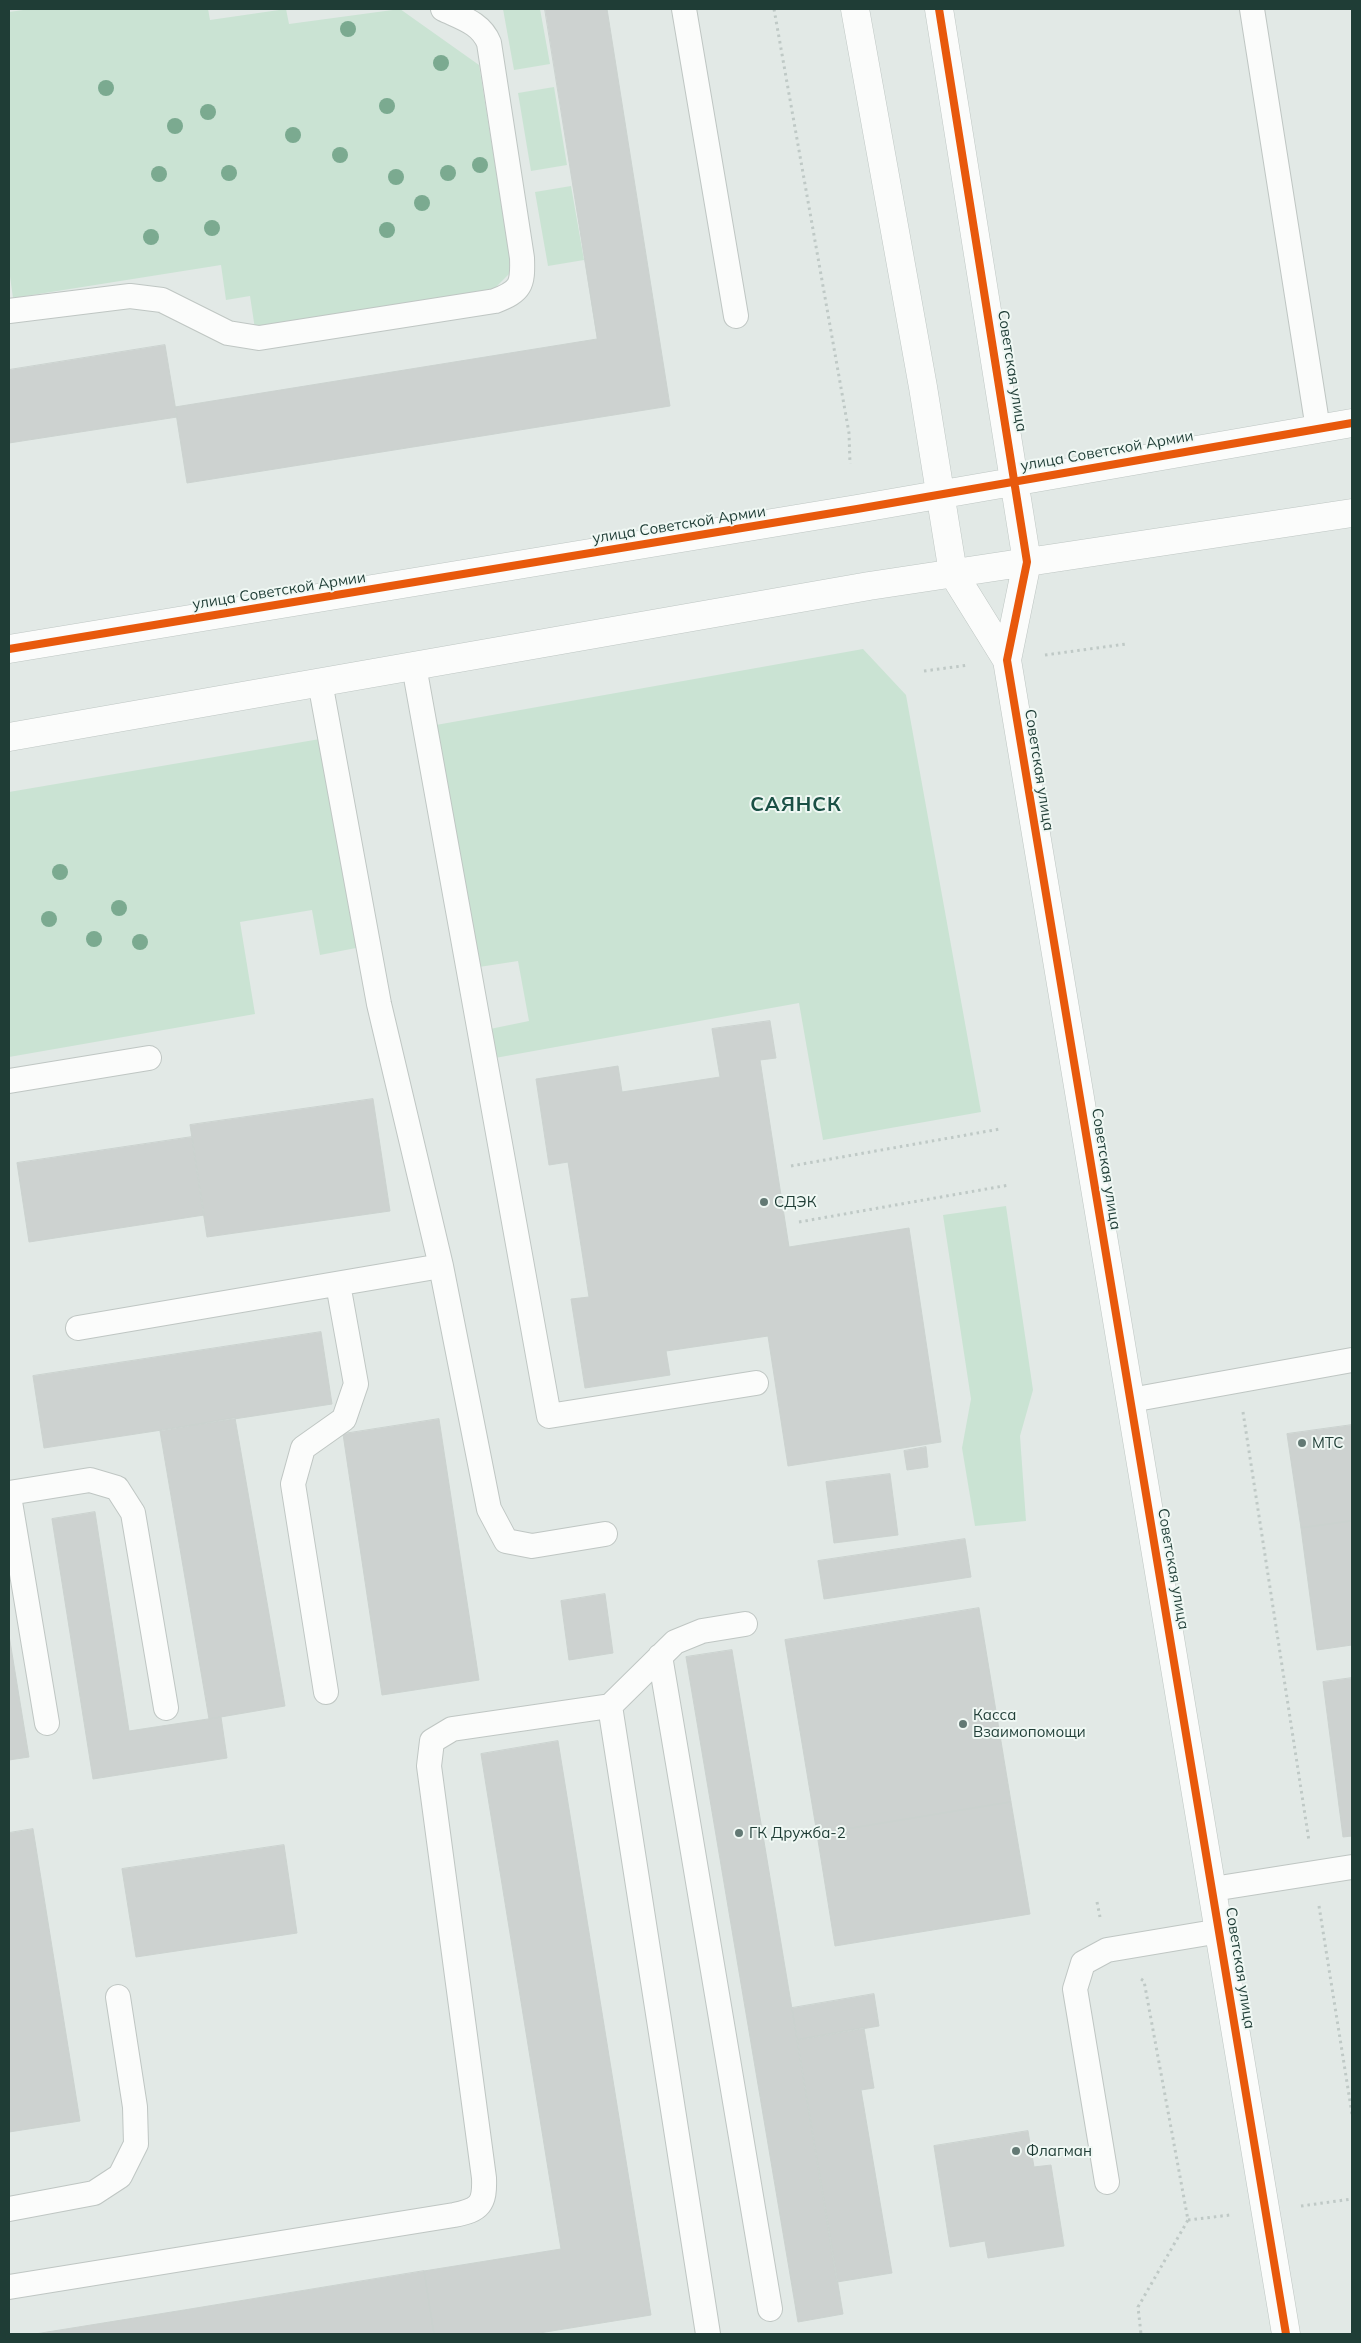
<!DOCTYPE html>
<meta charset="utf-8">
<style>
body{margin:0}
#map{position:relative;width:1361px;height:2343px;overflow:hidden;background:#e2e9e6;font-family:Mulish,sans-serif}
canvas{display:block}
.frame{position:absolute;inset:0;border:10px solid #1f3d36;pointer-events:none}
</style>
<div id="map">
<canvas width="1361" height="2343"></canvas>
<div class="frame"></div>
</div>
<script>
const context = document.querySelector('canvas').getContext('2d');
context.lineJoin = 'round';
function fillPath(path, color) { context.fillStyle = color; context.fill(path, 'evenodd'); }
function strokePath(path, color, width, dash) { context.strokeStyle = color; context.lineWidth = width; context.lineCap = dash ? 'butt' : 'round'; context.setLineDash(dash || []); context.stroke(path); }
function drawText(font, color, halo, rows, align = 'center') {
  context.font = font + ' Mulish,sans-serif'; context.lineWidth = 4; context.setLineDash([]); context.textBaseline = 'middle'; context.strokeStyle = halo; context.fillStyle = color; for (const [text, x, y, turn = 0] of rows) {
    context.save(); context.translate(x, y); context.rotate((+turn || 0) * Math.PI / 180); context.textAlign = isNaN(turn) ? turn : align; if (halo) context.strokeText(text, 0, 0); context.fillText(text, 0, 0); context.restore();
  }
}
const green = new Path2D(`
 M 30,9 L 208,9 L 210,20 L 286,9 L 289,24 L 400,9 L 479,65 L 512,271 L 491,292 L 255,329 L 250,296 L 226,300 L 221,265 L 13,298 L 9,269 L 9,12 Z
 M 503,9 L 540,9 L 550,64 L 514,70 Z
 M 554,87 L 567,165 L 531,171 L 518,93 Z
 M 571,186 L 584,260 L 548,266 L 535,192 Z
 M 863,649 L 906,695 L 981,1112 L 823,1140 L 799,1003 L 495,1058 L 490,1029 L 529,1021 L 518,961 L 479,967 L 436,725 Z
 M 320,739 L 356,948 L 320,955 L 312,910 L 240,922 L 255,1014 L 9,1057 L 9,792 Z
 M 1006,1206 L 1033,1390 L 1020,1436 L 1026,1521 L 975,1526 L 962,1448 L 971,1399 L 943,1215 Z`);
const building = new Path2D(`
 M 545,9 L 607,9 L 670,406 L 187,483 L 175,407 L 597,339 Z
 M 165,345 L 177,417 L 9,443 L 9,370 Z
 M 770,1021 L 776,1058 L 760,1060 L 789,1247 L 909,1228 L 941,1442 L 788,1466 L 768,1336 L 666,1351 L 670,1375 L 585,1388 L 571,1299 L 589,1297 L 568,1162 L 549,1165 L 536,1079 L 618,1066 L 622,1092 L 720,1077 L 712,1029 Z
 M 373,1099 L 390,1211 L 207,1237 L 190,1125 Z
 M 192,1137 L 204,1215 L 29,1242 L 17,1163 Z
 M 321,1332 L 332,1404 L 44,1448 L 33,1376 Z
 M 235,1418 L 285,1706 L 209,1719 L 160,1431 Z
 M 439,1419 L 479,1680 L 382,1695 L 343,1434 Z
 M 1352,1425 L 1352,1521 L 1301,1528 L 1287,1434 Z
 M 926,1447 L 928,1467 L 907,1470 L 904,1451 Z
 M 890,1474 L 898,1535 L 834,1543 L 826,1482 Z
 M 95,1512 L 129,1731 L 221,1717 L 227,1758 L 93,1779 L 52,1519 Z
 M 1352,1521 L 1352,1645 L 1317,1650 L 1301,1528 Z
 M 965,1539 L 971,1577 L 824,1599 L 818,1561 Z
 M 605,1594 L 613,1653 L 569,1660 L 561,1601 Z
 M 979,1608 L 1011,1802 L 817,1834 L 785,1640 Z
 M 9,1635 L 29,1757 L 9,1760 Z
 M 732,1650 L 843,2314 L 798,2322 L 686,1657 Z
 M 1352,1678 L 1352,1836 L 1343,1837 L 1323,1682 Z
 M 558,1741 L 651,2315 L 533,2334 L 434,2334 L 424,2271 L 561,2249 L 481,1754 Z
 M 1011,1802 L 1030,1914 L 835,1946 L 817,1834 Z
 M 33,1829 L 80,2121 L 9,2132 L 9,1833 Z
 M 284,1845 L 297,1933 L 136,1957 L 122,1869 Z
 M 874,1994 L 879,2026 L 797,2040 L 792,2008 Z
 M 864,2028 L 874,2088 L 861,2090 L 892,2273 L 837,2282 L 797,2040 Z
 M 1028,2131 L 1034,2167 L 1051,2165 L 1064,2246 L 988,2258 L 985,2241 L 950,2247 L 934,2146 Z
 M 424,2271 L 434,2334 L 35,2334 L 184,2310 Z`);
const path = new Path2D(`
 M 774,9 L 849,433 L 850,464
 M 1045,655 L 1126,644
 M 924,671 L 969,665
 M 791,1166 L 1000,1129
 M 799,1222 L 1009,1185
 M 1243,1412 L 1309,1841
 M 1097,1902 L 1100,1917
 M 1319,1906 L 1352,2114
 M 1141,1979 L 1144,1981 L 1188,2220 L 1138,2307 L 1141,2334
 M 1301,2206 L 1352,2199
 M 1188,2220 L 1230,2215`);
const lane = new Path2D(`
 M 684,9 L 736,316
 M 1252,9 L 1318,429
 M 9,311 L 130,296 L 162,300 L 228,333 L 259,338 L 495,301 C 521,291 523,285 522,258 L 489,43 C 481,23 462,18 443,9
 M 414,666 L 549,1416 L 756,1383
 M 320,682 L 379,1004 L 441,1266 L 489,1509 L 506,1541 L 532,1546 L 605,1534
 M 9,1081 L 149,1058
 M 78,1328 L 441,1266
 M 1131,1400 L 1352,1360
 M 9,1493 L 90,1480 L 117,1488 L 133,1513 L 166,1708
 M 9,1496 L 47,1723
 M 660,1656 L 770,2309
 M 326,1692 L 293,1484 L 303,1448 L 344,1419 L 356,1384 L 338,1284
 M 610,1706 L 675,1642 L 702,1631 L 745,1624
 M 1213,1889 L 1352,1867
 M 1107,2182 L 1075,1989 L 1083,1963 L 1107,1950 L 1220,1931
 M 9,2209 L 94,2193 L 120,2176 L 136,2144 L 135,2107 L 118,1997
 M 9,2287 L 454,2215 C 480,2210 485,2204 484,2178 L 429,1766 L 432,1741 L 452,1729 L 610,1706 L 708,2334`);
const secondary = new Path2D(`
 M 855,9 L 923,387 L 953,573 L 1007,660
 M 939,9 L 1027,562 L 1007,660 L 1286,2334
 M 9,649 L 857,509 L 1352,423
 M 9,737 L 869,586 L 1352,513`);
const cycleway = new Path2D(`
 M 939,9 L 1027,562 L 1007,660 L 1286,2334
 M 9,649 L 857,509 L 1352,423`);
const trees = [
 [348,29],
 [441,63],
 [106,88],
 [387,106],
 [208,112],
 [175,126],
 [293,135],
 [340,155],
 [480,165],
 [229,173],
 [448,173],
 [159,174],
 [396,177],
 [422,203],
 [212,228],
 [387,230],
 [151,237],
 [60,872],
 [119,908],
 [49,919],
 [94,939],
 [140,942]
];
const markers = [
 [764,1202,5,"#637974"],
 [1302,1443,5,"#637974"],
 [963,1724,5,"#637974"],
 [739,1833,5,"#637974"],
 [1016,2151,5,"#637974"]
];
const streetNames = [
 ["Советская улица",1012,371,81],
 ["улица Советской Армии",1107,451,-10],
 ["улица Советской Армии",679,525,-9],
 ["улица Советской Армии",279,591,-9],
 ["Советская улица",1039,770,81],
 ["Советская улица",1106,1169,81],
 ["Советская улица",1173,1569,80],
 ["Советская улица",1240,1968,81]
];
const poiNames = [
 ["СДЭК",774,1202],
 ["МТС",1312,1443],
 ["Касса",973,1715],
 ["Взаимопомощи",973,1732],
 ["ГК Дружба-2",749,1833],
 ["Флагман",1026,2151]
];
const districtNames = [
 ["САЯНСК",796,805]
];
fillPath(green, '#cae3d3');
fillPath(building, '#cdd2d0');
strokePath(building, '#cbd2cf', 1);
strokePath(lane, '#bfc6c3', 26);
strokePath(secondary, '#bec6c3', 29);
strokePath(path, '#bfc9c6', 3, [2.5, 4]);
strokePath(lane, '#fbfcfb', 24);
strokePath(secondary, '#fbfcfb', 28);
strokePath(cycleway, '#e8590c', 8);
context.fillStyle = '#7baa90';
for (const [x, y] of trees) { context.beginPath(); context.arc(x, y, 8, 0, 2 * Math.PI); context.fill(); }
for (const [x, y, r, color] of markers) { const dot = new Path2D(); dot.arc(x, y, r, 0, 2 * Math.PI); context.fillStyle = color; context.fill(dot); strokePath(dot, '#f0f8f4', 2); }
drawText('15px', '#1f3d36', '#f0f8f4', streetNames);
drawText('15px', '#1f3d36', '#f0f8f4', poiNames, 'left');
context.letterSpacing = '1px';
drawText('bold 20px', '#1a5045', '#f0f8f4', districtNames);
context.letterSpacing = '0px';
</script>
